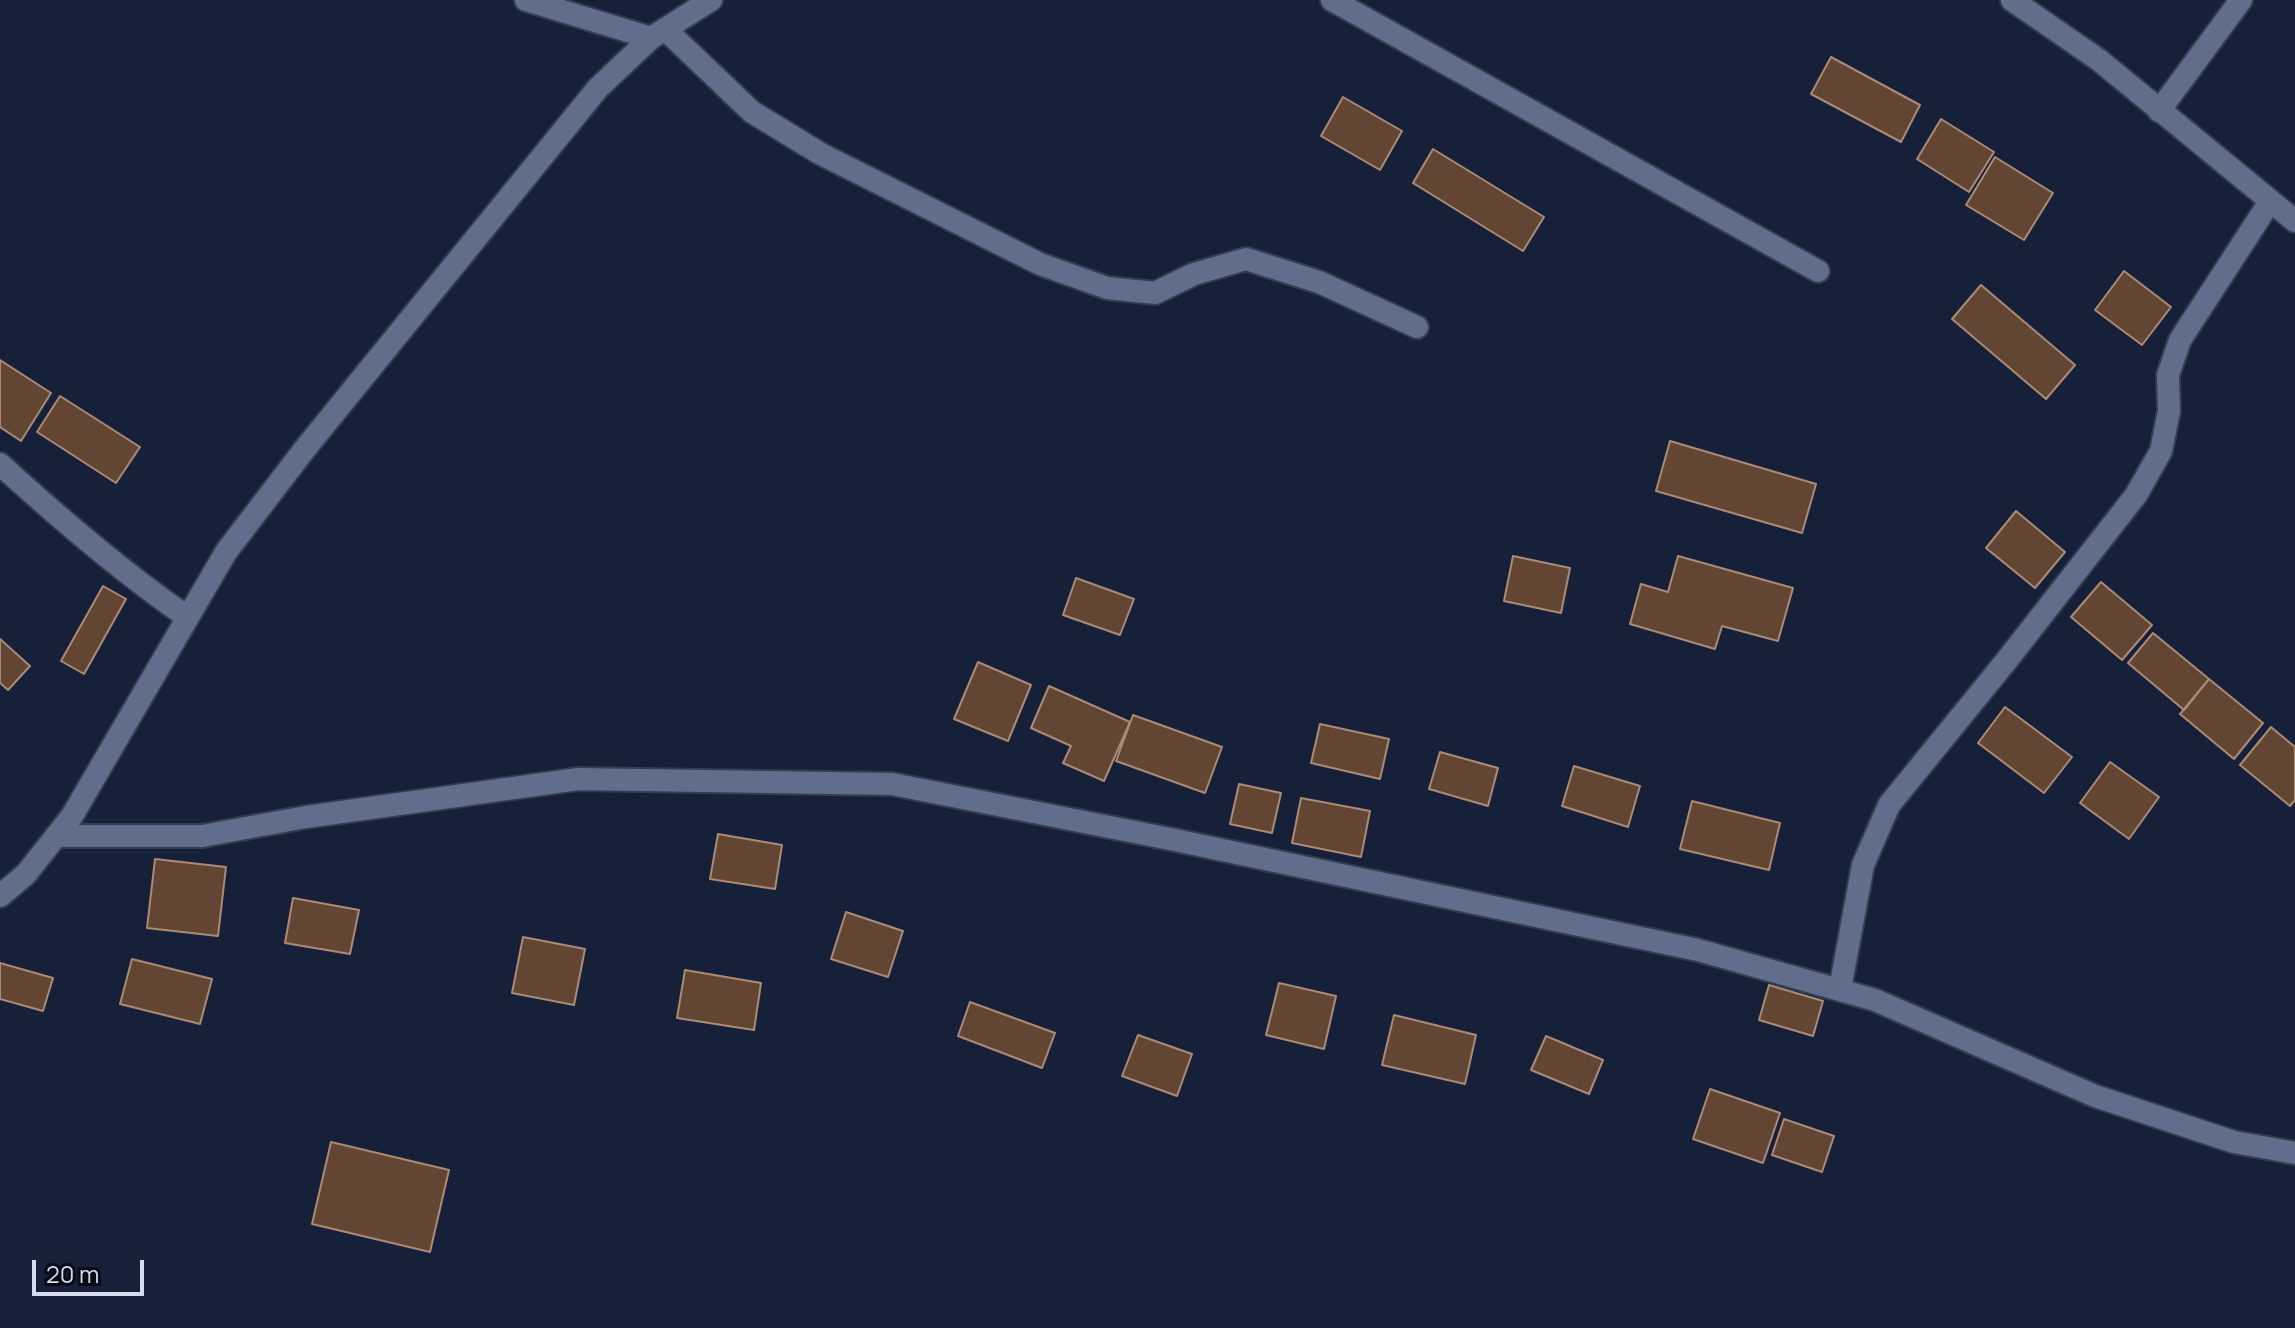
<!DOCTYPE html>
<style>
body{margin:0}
#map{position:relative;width:2295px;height:1328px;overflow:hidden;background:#162139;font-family:Manrope,sans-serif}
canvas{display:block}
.scale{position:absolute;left:32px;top:1260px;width:112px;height:36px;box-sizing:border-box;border:4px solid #d4dced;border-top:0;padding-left:10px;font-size:24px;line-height:28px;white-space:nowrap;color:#d4dced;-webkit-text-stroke:6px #070b16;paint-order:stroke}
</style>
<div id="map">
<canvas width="2295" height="1328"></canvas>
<div class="scale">20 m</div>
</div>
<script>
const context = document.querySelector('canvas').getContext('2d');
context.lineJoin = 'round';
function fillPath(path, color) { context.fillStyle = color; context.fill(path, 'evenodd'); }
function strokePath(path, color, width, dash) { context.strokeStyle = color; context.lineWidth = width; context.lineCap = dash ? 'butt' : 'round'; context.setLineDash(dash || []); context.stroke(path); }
const building = new Path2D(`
 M 1831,57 L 1920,105 L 1901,142 L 1811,94 Z
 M 1343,97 L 1402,131 L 1380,170 L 1321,136 Z
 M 1941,119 L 1994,152 L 1969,192 L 1917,159 Z
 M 1433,149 L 1544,217 L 1523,251 L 1413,183 Z
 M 1995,157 L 2053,193 L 2024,240 L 1966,205 Z
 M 2124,271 L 2171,307 L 2142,345 L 2095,310 Z
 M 1981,285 L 2075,365 L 2046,399 L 1952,319 Z
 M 0,360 L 51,393 L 21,441 L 0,427 Z
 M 60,396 L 140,447 L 116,483 L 37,432 Z
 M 1670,441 L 1816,484 L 1802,533 L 1656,491 Z
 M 2016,511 L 2065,552 L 2035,588 L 1986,548 Z
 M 1513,556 L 1570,568 L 1561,613 L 1504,601 Z
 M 1678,556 L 1793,588 L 1778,641 L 1722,626 L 1715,649 L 1630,624 L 1641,584 L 1668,592 Z
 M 1076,578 L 1134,599 L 1120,635 L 1063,615 Z
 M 2101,582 L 2152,625 L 2122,660 L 2071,617 Z
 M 103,586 L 126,599 L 84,674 L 61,661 Z
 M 2153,633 L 2209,679 L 2184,710 L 2128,663 Z
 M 0,639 L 30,666 L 8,690 L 0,683 Z
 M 978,662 L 1031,685 L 1008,741 L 954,719 Z
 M 2209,679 L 2263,723 L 2234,759 L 2180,714 Z
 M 1049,686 L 1130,722 L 1104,781 L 1063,763 L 1071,746 L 1031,728 Z
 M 2005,707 L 2072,757 L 2044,793 L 1978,743 Z
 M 1133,715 L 1222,747 L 1205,793 L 1116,761 Z
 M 1320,724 L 1389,739 L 1380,779 L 1311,763 Z
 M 2271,727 L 2295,747 L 2295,800 L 2290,806 L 2240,765 Z
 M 1440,752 L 1498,768 L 1488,806 L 1429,789 Z
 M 2110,762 L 2159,797 L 2129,839 L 2080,803 Z
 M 1574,766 L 1640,786 L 1628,827 L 1562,806 Z
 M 1239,784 L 1281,793 L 1272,833 L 1230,824 Z
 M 1301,798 L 1370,811 L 1361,857 L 1292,843 Z
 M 1692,801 L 1780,823 L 1769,870 L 1680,849 Z
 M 718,834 L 782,845 L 775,889 L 710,879 Z
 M 155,859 L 226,867 L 218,936 L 147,928 Z
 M 293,898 L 359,910 L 350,954 L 285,943 Z
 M 846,912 L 903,931 L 888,977 L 831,959 Z
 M 523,937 L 585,949 L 574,1005 L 512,993 Z
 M 132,959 L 212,979 L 200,1024 L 120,1004 Z
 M 0,963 L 53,978 L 43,1011 L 0,999 Z
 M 685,970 L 761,983 L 754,1030 L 677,1018 Z
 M 1279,983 L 1336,996 L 1324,1049 L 1266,1035 Z
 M 1769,985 L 1823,1001 L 1813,1036 L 1759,1020 Z
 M 970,1002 L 1055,1033 L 1042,1068 L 958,1036 Z
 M 1394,1015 L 1476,1035 L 1465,1084 L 1382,1065 Z
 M 1138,1035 L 1192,1054 L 1177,1096 L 1122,1076 Z
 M 1546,1036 L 1603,1060 L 1589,1094 L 1531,1070 Z
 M 1710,1089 L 1780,1113 L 1763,1163 L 1693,1139 Z
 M 1784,1119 L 1834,1136 L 1822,1172 L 1772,1155 Z
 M 331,1142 L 449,1170 L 430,1252 L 312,1224 Z`);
const minor = new Path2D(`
 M 526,0 L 651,38
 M 1332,0 L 1818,271
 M 2012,0 L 2099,60 L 2295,221
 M 665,29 L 752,112 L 821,154 L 1040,264 L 1107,288 L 1155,293 L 1194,274 L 1246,259 L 1319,282 L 1417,327
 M 2159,111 L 2241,0
 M 0,464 C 60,519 121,571 187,617
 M 56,836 L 202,836 L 306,817 L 578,779 L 892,784 L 1170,839 L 1698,950 L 1875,1000 L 2095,1096 L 2234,1142 L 2295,1153
 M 0,896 L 26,874 L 72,816 L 226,552 L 304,450 L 598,88 L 651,38 L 711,0
 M 1840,989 L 1863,865 L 1889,805 L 2007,660 L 2136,495 L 2161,451 L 2169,411 L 2168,375 L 2180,340 L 2269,203`);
fillPath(building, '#624533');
strokePath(building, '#ab8a76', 2);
strokePath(minor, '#353c51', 26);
strokePath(minor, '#606d8b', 22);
</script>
